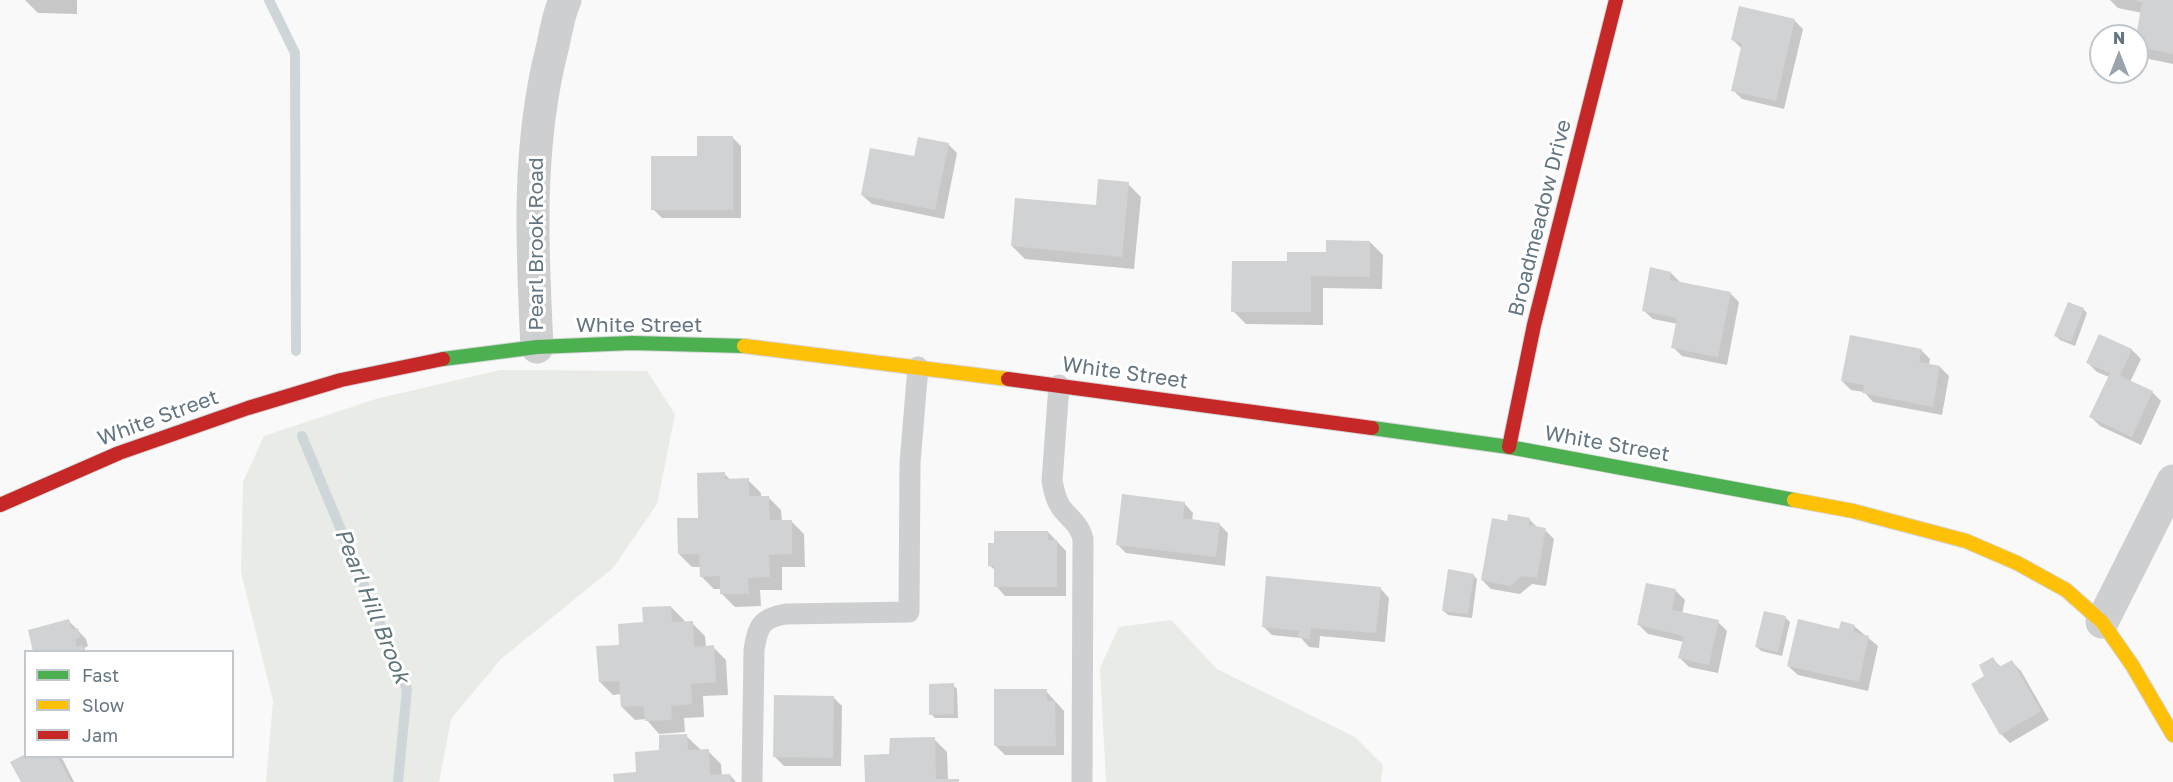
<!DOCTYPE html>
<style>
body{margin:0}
#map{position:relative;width:2173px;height:782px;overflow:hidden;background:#f9f9f9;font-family:"Golos Text",sans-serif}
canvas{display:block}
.legend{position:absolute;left:24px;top:650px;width:210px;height:108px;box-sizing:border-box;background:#fff;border:2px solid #c1c8cd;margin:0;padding:8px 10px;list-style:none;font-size:18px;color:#657683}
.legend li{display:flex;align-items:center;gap:12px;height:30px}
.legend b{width:30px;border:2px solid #c1c8cd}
.north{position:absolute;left:2089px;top:24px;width:60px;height:60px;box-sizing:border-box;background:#fff;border:2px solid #c1c8cd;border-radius:50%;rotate:0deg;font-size:16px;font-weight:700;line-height:24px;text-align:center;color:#657683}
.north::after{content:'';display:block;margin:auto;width:21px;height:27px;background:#99a4ac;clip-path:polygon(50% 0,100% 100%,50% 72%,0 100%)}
</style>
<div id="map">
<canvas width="2173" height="782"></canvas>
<ul class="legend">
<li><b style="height:8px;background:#4caf50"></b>Fast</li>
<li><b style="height:8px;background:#ffc107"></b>Slow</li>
<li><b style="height:8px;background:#c62828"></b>Jam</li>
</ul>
<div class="north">N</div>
</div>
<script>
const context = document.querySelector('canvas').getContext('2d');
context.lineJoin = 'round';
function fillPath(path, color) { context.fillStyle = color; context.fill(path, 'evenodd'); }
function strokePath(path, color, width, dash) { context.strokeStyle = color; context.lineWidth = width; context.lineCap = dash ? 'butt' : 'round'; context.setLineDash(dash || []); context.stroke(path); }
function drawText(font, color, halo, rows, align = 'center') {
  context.font = font + ' "Golos Text",sans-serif'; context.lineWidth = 6; context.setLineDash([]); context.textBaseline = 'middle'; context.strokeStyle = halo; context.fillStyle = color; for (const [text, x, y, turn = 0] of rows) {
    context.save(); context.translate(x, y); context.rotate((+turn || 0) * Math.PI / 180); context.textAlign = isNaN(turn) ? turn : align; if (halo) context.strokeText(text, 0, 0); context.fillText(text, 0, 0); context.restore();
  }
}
const green = new Path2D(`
 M 500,370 L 647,371 L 675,414 L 657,504 L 613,568 L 501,659 L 451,719 L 439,782 L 266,782 L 273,701 L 241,572 L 243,482 L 264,436 L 376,399 Z
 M 1171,620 L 1217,669 L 1355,737 L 1383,765 L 1381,782 L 1106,782 L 1100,668 L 1119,627 Z`);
const shadow = new Path2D(`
 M 25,0 L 77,0 L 77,14 L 38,13 Z
 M 2110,0 L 2173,0 L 2173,64 L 2149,59 L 2137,48 L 2142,13 L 2118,8 Z
 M 1794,20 L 1803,29 L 1784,109 L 1742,99 L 1733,90 L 1742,49 L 1733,40 Z
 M 732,137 L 741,146 L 741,218 L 662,218 L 653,209 L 698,158 Z
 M 948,144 L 957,153 L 944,219 L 872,204 L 862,195 L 915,158 Z
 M 1128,184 L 1141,197 L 1134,269 L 1025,259 L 1012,246 L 1097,207 Z
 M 1370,242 L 1383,255 L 1382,289 L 1323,288 L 1323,325 L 1246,324 L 1233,311 L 1289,263 Z
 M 1671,273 L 1680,282 L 1730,293 L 1739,302 L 1727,365 L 1682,356 L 1673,347 L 1678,324 L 1653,319 L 1643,310 Z
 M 2083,309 L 2087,313 L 2075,346 L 2060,340 L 2056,336 Z
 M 2100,336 L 2132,350 L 2141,359 L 2130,382 L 2152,392 L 2161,401 L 2141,445 L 2100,426 L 2091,417 L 2109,377 L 2097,372 L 2088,363 Z
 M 1921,350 L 1930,359 L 1929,365 L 1940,367 L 1949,376 L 1942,415 L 1873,402 L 1864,392 L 1851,390 L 1842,381 Z
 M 724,474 L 731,480 L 748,480 L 761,493 L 761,497 L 768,497 L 781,510 L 782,521 L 791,521 L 804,534 L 805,567 L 782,567 L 782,590 L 760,590 L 761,606 L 735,607 L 722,594 L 722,589 L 714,589 L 701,576 L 701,567 L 692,567 L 679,554 Z
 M 1184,503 L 1193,513 L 1192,521 L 1219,524 L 1228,533 L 1225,566 L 1126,553 L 1117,544 Z
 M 1529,519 L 1538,528 L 1545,530 L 1554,539 L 1546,586 L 1532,584 L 1520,594 L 1491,589 L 1482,580 L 1508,523 Z
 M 1048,532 L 1066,551 L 1066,596 L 1005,596 L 996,586 L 996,571 L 989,565 Z
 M 1473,575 L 1477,579 L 1472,618 L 1448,615 L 1443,610 Z
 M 1647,585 L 1676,591 L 1685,600 L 1682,614 L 1718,622 L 1727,631 L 1718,673 L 1689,667 L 1680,658 L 1684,642 L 1648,634 L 1639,625 Z
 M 1380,588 L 1389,598 L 1385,642 L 1320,636 L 1319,648 L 1309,647 L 1301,638 L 1272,635 L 1263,626 Z
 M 671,607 L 684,620 L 684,623 L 692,623 L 705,636 L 706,647 L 713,647 L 726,660 L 728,695 L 703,696 L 704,717 L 684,718 L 685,732 L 659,734 L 646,719 L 635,720 L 622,707 L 621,694 L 613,695 L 600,682 L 621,646 L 645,624 Z
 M 1786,618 L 1790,622 L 1782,656 L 1761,651 L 1757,647 Z
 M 69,621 L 86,639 L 88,646 L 84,648 L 87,652 L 35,652 Z
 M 1854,626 L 1878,646 L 1868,691 L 1798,675 L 1788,666 L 1840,631 Z
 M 1993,659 L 2002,668 L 2012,662 L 2021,671 L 2049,720 L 2010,743 L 2001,734 L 1986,676 Z
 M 953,685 L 957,689 L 958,718 L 935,718 L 931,714 Z
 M 1046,691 L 1064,711 L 1064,755 L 1005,755 L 996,746 Z
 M 833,697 L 842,706 L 841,766 L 784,766 L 775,757 Z
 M 686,736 L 700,749 L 700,751 L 708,751 L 721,764 L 722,776 L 730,775 L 736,782 L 615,782 L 638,774 L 661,752 Z
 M 934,739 L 947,752 L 948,781 L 960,782 L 867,782 L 890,756 Z
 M 26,756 L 61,756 L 74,782 L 22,782 Z`);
const stream = new Path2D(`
 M 269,0 L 295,53 L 296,351
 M 302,436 L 407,689 L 398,782`);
const building = new Path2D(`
 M 2134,0 L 2173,0 L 2173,54 L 2137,47 L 2136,36 L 2142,3 Z
 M 1739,6 L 1795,19 L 1776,101 L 1731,91 L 1742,43 L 1731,40 Z
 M 697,136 L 733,136 L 733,210 L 651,210 L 651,156 L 697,156 Z
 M 918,137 L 949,143 L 935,210 L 861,195 L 870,148 L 914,156 Z
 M 1098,179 L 1129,182 L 1122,257 L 1011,246 L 1015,198 L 1096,205 Z
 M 1326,240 L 1370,241 L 1370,277 L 1311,276 L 1311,312 L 1231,312 L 1232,261 L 1287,261 L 1287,252 L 1326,252 Z
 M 1650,267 L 1671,272 L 1670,280 L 1731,292 L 1718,357 L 1671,348 L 1677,318 L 1642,311 Z
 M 2068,302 L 2084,308 L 2071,342 L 2054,336 Z
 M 2099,334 L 2132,349 L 2120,376 L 2153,391 L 2132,437 L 2089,417 L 2110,373 L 2086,363 Z
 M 1850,335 L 1922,349 L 1919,362 L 1940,366 L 1933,407 L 1862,393 L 1864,385 L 1841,381 Z
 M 725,472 L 725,479 L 749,478 L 749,496 L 769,496 L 770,520 L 792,520 L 792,554 L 769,555 L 770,577 L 748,578 L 749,594 L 720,594 L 720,576 L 700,577 L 699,554 L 678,554 L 677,518 L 698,518 L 697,473 Z
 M 1122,494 L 1185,502 L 1183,518 L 1220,523 L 1216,557 L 1116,545 Z
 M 1508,514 L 1530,518 L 1529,525 L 1546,528 L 1537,578 L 1522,576 L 1510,586 L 1481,580 L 1492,518 L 1507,521 Z
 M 994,531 L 1048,531 L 1048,540 L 1057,540 L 1057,587 L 994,587 L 994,566 L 988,566 L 988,543 L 994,543 Z
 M 1448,569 L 1474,574 L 1468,614 L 1442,611 Z
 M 1266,576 L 1381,587 L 1376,633 L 1311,628 L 1310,639 L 1298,638 L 1299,631 L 1262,627 Z
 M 1646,583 L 1676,589 L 1672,610 L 1719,620 L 1709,665 L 1678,658 L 1684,636 L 1637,625 Z
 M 671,606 L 672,622 L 693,621 L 694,647 L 714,645 L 716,682 L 691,684 L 692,704 L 671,706 L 672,720 L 645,721 L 644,706 L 621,707 L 619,681 L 599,682 L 596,646 L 619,645 L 618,624 L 643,622 L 642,607 Z
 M 1764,611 L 1786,616 L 1778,652 L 1755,647 Z
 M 69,619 L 72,629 L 78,628 L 80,637 L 75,639 L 77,647 L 83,645 L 84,652 L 33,652 L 28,630 Z
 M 1798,619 L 1839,629 L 1841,621 L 1855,625 L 1853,632 L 1869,636 L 1859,682 L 1787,666 Z
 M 1993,657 L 1999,667 L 2012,660 L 2041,711 L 2000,735 L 1971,684 L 1984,676 L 1979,665 Z
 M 954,683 L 954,714 L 929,715 L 929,684 Z
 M 994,689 L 1047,689 L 1047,701 L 1055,701 L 1056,746 L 994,746 Z
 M 774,695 L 834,696 L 833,758 L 773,757 Z
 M 687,734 L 688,750 L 709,749 L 710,775 L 730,774 L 731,782 L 614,782 L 613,774 L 636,772 L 635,752 L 659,750 L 659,735 Z
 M 935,737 L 936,779 L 959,779 L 959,782 L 865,782 L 864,755 L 889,754 L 890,738 Z
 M 26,754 L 26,756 L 57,756 L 71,782 L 21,782 L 10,762 Z`);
const lane = new Path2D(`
 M 1059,385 L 1052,481 C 1054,491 1056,502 1063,510 C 1072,520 1080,526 1083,539 L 1082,782
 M 752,782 L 754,650 C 758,626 761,618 786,614 L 909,612 L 910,463 L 918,367`);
const street = new Path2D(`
 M 537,347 C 532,247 527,147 552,49 C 556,33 558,15 565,0
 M 2102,622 L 2173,481`);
const fast = new Path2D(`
 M 443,359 L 537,347 L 632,343 L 744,346
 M 1372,428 L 1509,447 L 1794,500`);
const slow = new Path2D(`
 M 744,346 L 1008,379
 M 1794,500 L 1853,511 L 1966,541 L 2017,563 L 2066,590 L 2102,622 L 2132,665 L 2173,735`);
const jam = new Path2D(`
 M 1008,379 L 1372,428
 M 1509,447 L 1534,325 L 1616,0
 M 0,505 L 119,453 L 248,408 L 341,380 L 443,359`);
const streetNames = [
 ["Broadmeadow Drive",1540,218,-76],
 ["Pearl Brook Road",536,244,-90],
 ["White Street",639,325],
 ["White Street",1125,373,8],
 ["White Street",158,418,-20],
 ["White Street",1607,444,10]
];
const waterNames = [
 ["Pearl Hill Brook",372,606,68]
];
fillPath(green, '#e8ebe6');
fillPath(shadow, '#0003');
strokePath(stream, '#ced6d9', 10);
fillPath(building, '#d0d2d3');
strokePath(fast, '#d5d6d7', 16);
strokePath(slow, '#d5d6d7', 16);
strokePath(jam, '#d5d6d7', 16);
strokePath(lane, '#cecfd0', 21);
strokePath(street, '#cecfd0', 33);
strokePath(fast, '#4caf50', 14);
strokePath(slow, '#ffc107', 14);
strokePath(jam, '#c62828', 14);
drawText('21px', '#657683', '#fff', streetNames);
drawText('italic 22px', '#60757c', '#fff', waterNames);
</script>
